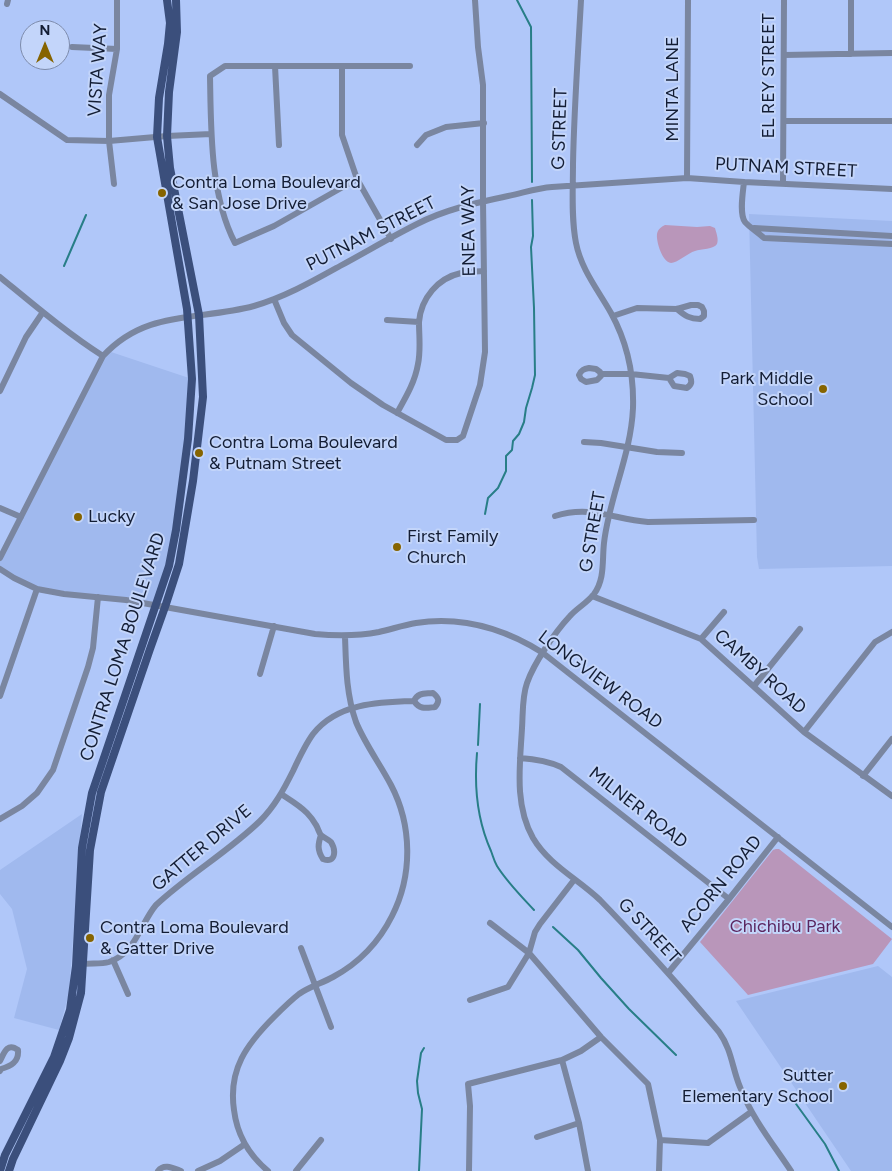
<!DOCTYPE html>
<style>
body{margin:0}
#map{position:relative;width:892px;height:1171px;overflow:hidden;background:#b0c7f9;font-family:Figtree,sans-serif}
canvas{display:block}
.north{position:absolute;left:20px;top:20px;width:50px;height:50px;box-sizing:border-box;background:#c3d5fa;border:1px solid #7d8bab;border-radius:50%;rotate:0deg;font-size:14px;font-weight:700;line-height:20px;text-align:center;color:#131d34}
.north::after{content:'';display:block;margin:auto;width:18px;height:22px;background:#866400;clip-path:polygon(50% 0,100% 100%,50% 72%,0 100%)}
</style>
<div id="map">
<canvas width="892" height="1171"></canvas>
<div class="north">N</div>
</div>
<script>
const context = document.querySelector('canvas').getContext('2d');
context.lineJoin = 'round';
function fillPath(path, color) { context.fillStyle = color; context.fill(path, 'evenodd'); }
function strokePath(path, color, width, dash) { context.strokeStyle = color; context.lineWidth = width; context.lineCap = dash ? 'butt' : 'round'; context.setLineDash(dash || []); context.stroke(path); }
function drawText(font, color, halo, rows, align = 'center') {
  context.font = font + ' Figtree,sans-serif'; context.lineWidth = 4; context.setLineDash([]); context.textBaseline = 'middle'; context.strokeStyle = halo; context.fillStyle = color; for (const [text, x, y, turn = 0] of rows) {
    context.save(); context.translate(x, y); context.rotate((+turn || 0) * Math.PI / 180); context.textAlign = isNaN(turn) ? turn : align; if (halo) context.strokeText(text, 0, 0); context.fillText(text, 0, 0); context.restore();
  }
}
const built = new Path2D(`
 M 749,214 L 892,221 L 892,566 L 759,569 L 757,557 Z
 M 108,351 L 192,379 L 176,530 L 154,605 L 37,589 L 0,569 L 0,558 Z
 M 82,814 L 69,993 L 59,1030 L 14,1018 L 27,969 L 12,909 L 0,894 L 0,870 Z
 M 878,966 L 892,977 L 892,1171 L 851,1171 L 736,1001 Z`);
const green = new Path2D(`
 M 665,225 L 697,227 L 710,226 L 715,228 C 716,232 719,239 717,244 C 714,249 701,249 695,251 C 688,253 677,263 671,263 C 662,262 656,241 657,234 C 658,229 661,227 665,225 Z
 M 776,849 L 779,849 L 892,939 L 873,964 L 748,995 L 700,942 L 773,850 Z`);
const stream = new Path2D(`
 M 517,0 L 531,27 L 532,182
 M 64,266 L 86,215
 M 485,514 L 488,498 L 498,488 L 506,471 L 506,456 L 512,450 L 513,441 L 519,434 L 524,422 L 526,408 L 532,388 L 535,375 L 534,308 L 531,247 L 533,236 L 532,200
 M 478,745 L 480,704
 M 477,753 C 474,787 477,820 491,851 C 493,856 494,861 497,866 C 507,882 521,896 534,910
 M 553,927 L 578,950 L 601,978 L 629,1009 L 676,1055
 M 791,1097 L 825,1144 L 839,1171
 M 419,1171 L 422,1109 L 418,1093 L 417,1081 L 421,1053 L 424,1048`);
const minor = new Path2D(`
 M 581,0 C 578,55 574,110 573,164 C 573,190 571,218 576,243 C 581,269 598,290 611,313 C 627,342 634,376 633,408 C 631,455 609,498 604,543 C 602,561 605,579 594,594 C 587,603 577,608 570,616 C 555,632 534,663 527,683 C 522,697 523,713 522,728 C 520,765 514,804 533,838 C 549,865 578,879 600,900 C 630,931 660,964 689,997 C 699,1009 709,1020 719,1032 C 732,1050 732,1068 740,1087 C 752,1118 773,1144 791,1171
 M 7,4 L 8,0
 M 72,47 L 117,49
 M 851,54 L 851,0
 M 784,55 L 892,53
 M 275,66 L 279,145
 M 342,66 L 342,135 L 357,179 L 391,239
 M 0,94 L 67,140 L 109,141 L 167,136 L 211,134
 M 784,121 L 892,121
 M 417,145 L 426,135 L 446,127 L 484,123
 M 687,178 L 688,0
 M 357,179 L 274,226 L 235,243 C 210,195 211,129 210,76 L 225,66 L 410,66
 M 744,182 C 743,192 739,214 745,222 C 748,226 760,234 764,238 L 892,244
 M 783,183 L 784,0
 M 114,184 L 109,141 L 109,95 L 117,49 L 117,0
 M 754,228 L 892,236
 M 0,277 C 33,304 67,333 103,356
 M 274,299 L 284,323 L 292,335 L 351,383 L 383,405 L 446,440 L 457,440 L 463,436 L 480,385 L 485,352 L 483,201 L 483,85 L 478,47 L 475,0
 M 613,316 L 637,308 L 677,309 L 691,305 L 698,305 L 702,307 L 704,311 L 704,316 L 700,319 C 690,319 685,316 677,309
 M 387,320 L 419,322
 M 589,368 L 596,369 L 600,372 L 601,376 L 597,380 L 586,382 L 581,379 L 579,375 C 581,370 584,369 589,368 Z
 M 601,374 L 631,374 L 669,378 L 677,373 L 685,374 L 690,376 C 692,382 692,384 687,388 L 674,386 L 669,378
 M 0,391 L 26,337 L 43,312
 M 397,413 C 406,397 415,382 418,364 C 421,350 419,336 419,322 C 421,298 438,278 461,273 C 469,271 477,272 484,271
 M 584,442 L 601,443 L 657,452 L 682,453
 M 0,508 L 21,517
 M 555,516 C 591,505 613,519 648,522 L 754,520
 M 0,558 L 103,356 C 146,309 198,321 254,306 C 285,297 313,281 340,266 C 366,252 391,237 417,224 C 446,209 476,203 508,196 C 523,193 537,188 552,187 L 687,178 L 744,182 L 892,189
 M 0,569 L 14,578 L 37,589 L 64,594 L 126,600 L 315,634 C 337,636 358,636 379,632 C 392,629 404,625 416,623 C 462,616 505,629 543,653 L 892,927
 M 592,596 L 701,639 L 804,732 L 892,796
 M 701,639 L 724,612
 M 260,674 L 274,626
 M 754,686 L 800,629
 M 433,693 C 439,698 440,701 435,707 C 426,708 420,710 414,701 C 418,692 425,694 433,693 Z
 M 0,696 L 37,589
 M 804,732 L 875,642 L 892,632
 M 520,758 C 534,759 548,761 561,767 L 729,899
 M 863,776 L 892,739
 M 281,794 C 290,800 299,805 307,813 C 310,816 313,820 316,825 C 318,828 319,833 321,835 C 324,838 328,839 331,842 C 336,850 336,864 323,859 C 317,850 318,844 321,835
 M 0,819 L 22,806 L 37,793 L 53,770 L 88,667 L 93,648 L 98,597
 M 490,923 L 529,953 L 601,1037 L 648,1084 L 660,1140 L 659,1171
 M 301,948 L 331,1027
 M 113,960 L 128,994
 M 78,965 C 88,962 99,965 109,962 C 136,953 140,924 156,905 C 188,875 228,852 260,821 C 275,806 284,789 293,771 C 299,758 305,745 313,734 C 337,703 379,702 414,701
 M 668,973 L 729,899 L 778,837
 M 470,1000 L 508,987 L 529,953 L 535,932 L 540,924 L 574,880
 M 562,1060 L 579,1123 L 588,1171
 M 0,1061 C 4,1053 7,1042 18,1050 C 19,1062 11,1066 1,1069 L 0,1071
 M 537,1137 L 579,1123
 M 660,1140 L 708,1143 L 751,1112
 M 158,1171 C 164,1163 173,1168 181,1171
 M 198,1171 L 220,1161 L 245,1144
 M 268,1171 C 249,1155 237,1135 234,1110 C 228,1069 247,1044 274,1017 C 282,1009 290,1001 299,994 C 309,987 322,983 333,977 C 359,963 379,942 392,916 C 413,875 412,825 391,785 C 380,764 365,744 356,722 C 346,694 346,665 345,636
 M 296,1171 L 321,1140
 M 469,1171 L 470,1106 L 468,1084 L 562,1060 L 581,1051 L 601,1037`);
const major = new Path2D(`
 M 0,1171 L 5,1155 L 54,1057 L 70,1010 L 76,966 L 82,848 L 92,793 L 169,566 L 176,530 L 188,439 L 192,379 L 187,309 L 157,137 L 159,98 L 168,44 L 170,23 L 167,0
 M 9,1171 L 13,1159 L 60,1061 L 69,1038 L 81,993 L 90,850 L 101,792 L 150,649 L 165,607 L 179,564 L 193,481 L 203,397 L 199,315 L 170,168 L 167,136 L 169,92 L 177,32 L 176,0`);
const markers = [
 [162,193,5,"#866400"],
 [823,389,5,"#866400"],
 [199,453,5,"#866400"],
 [78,517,5,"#866400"],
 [397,547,5,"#866400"],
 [90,938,5,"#866400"],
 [843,1086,5,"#866400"]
];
const streetNames = [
 ["VISTA WAY",98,70,-86],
 ["EL REY STREET",769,76,-90],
 ["MINTA LANE",673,89,-90],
 ["G STREET",560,129,-88],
 ["PUTNAM STREET",786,168,3],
 ["ENEA WAY",469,231,-91],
 ["PUTNAM STREET",371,234,-27],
 ["G STREET",593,532,-80],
 ["CONTRA LOMA BOULEVARD",123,647,-72],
 ["CAMBY ROAD",760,672,42],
 ["LONGVIEW ROAD",600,680,37],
 ["MILNER ROAD",638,808,38],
 ["GATTER DRIVE",202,848,-40],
 ["ACORN ROAD",721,884,-51],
 ["G STREET",649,931,47]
];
const poiNames = [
 ["Contra Loma Boulevard",172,183],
 ["& San Jose Drive",172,204],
 ["Park Middle",813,379,"right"],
 ["School",813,400,"right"],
 ["Contra Loma Boulevard",209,443],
 ["& Putnam Street",209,464],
 ["Lucky",88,517],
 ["First Family",407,537],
 ["Church",407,558],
 ["Contra Loma Boulevard",100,928],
 ["& Gatter Drive",100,949],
 ["Sutter",833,1076,"right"],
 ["Elementary School",833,1097,"right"]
];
const parkNames = [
 ["Chichibu Park",785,927]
];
fillPath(built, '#a0b9ee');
fillPath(green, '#b996ba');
strokePath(stream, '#287e87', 2);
strokePath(minor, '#7a86a0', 6);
strokePath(major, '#3b4f7c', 8);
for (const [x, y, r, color] of markers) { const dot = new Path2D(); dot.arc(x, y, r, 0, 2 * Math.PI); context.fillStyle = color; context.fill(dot); strokePath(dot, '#c3d5fa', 2); }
drawText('18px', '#131d34', '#c3d5fa', streetNames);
drawText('18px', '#131d34', '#c3d5fa', poiNames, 'left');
drawText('18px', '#5b265f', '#c3d5fa', parkNames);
</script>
